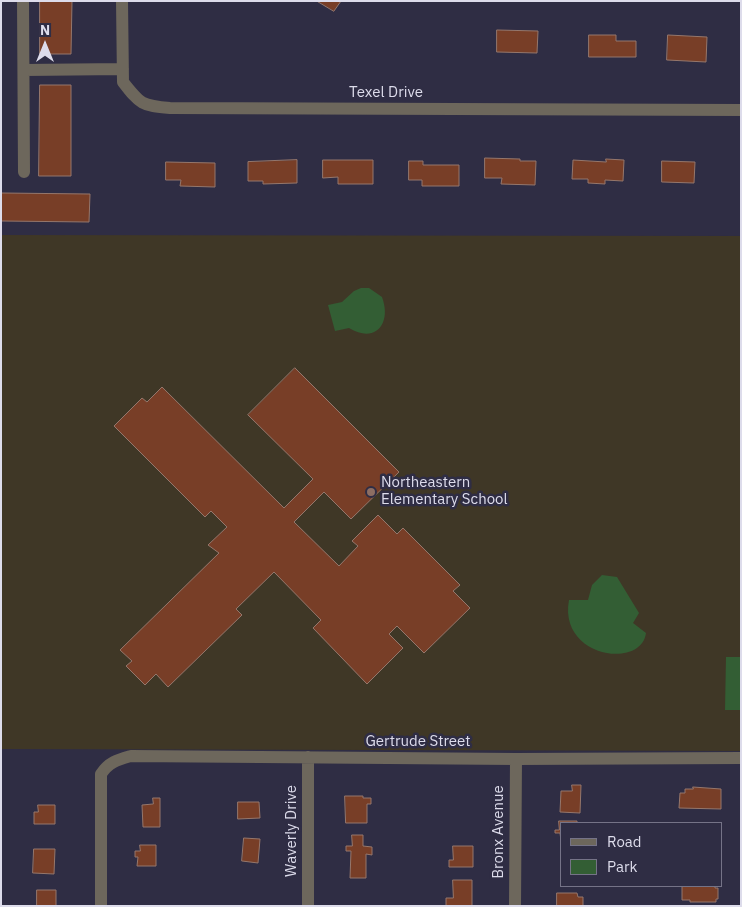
<!DOCTYPE html>
<style>
body{margin:0}
#map{position:relative;width:742px;height:907px;overflow:hidden;background:#2f2d44;font-family:"IBM Plex Sans",sans-serif}
canvas{display:block}
.frame{position:absolute;inset:0;border:2px solid #dddceb;pointer-events:none}
.legend{position:absolute;left:560px;top:822px;width:162px;height:65px;box-sizing:border-box;background:#2f2d44;border:1px solid #757387;margin:0;padding:6px 9px;list-style:none;font-size:15px;color:#dddceb}
.legend li{display:flex;align-items:center;gap:10px;height:25px}
.legend b{width:25px;border:1px solid #757387}
.north{position:absolute;left:20px;top:20px;width:50px;height:50px;-webkit-text-stroke:4px #2f2d44;paint-order:stroke;rotate:0deg;font-size:14px;font-weight:700;line-height:20px;text-align:center;color:#dddceb}
.north::after{content:'';display:block;margin:auto;width:18px;height:22px;background:#dddceb;clip-path:polygon(50% 0,100% 100%,50% 72%,0 100%)}
</style>
<div id="map">
<canvas width="742" height="907"></canvas>
<div class="frame"></div>
<ul class="legend">
<li><b style="height:6px;background:#6d675c"></b>Road</li>
<li><b style="height:14px;background:#335e34"></b>Park</li>
</ul>
<div class="north">N</div>
</div>
<script>
const context = document.querySelector('canvas').getContext('2d');
context.lineJoin = 'round';
function fillPath(path, color) { context.fillStyle = color; context.fill(path, 'evenodd'); }
function strokePath(path, color, width, dash) { context.strokeStyle = color; context.lineWidth = width; context.lineCap = dash ? 'butt' : 'round'; context.setLineDash(dash || []); context.stroke(path); }
function drawText(font, color, halo, rows, align = 'center') {
  context.font = font + ' "IBM Plex Sans",sans-serif'; context.lineWidth = 5; context.setLineDash([]); context.textBaseline = 'middle'; context.strokeStyle = halo; context.fillStyle = color; for (const [text, x, y, turn = 0] of rows) {
    context.save(); context.translate(x, y); context.rotate((+turn || 0) * Math.PI / 180); context.textAlign = isNaN(turn) ? turn : align; if (halo) context.strokeText(text, 0, 0); context.fillText(text, 0, 0); context.restore();
  }
}
const education = new Path2D(`
 M 1,235 L 741,236 L 741,751 L 1,749 Z`);
const green = new Path2D(`
 M 361,288 L 369,288 L 382,297 C 392,324 375,344 349,328 L 335,331 L 328,305 L 342,302 L 354,291 Z
 M 602,575 L 617,577 L 639,613 L 633,623 L 646,633 C 641,670 558,657 569,600 L 588,600 L 592,585 Z
 M 726,657 L 741,657 L 741,710 L 725,710 Z`);
const building = new Path2D(`
 M 40,1 L 72,1 L 71,54 L 40,54 Z
 M 317,1 L 341,1 L 334,11 Z
 M 497,30 L 538,31 L 537,53 L 497,52 Z
 M 589,35 L 616,35 L 616,41 L 636,41 L 636,57 L 589,57 Z
 M 668,35 L 707,37 L 706,62 L 667,60 Z
 M 40,85 L 71,85 L 71,176 L 39,176 Z
 M 485,158 L 520,159 L 520,161 L 536,161 L 535,185 L 501,184 L 502,178 L 485,178 Z
 M 606,159 L 624,160 L 623,181 L 605,180 L 605,184 L 588,183 L 588,179 L 572,179 L 573,160 L 606,162 Z
 M 297,160 L 297,183 L 263,184 L 263,181 L 248,181 L 248,162 Z
 M 323,160 L 373,160 L 373,184 L 338,184 L 338,177 L 323,178 Z
 M 409,161 L 423,161 L 423,165 L 459,165 L 459,186 L 422,186 L 422,180 L 409,180 Z
 M 662,161 L 695,162 L 694,183 L 662,182 Z
 M 166,162 L 215,163 L 215,187 L 180,186 L 181,180 L 166,180 Z
 M 1,193 L 90,194 L 89,222 L 1,221 Z
 M 295,368 L 399,472 L 351,519 L 324,492 L 294,522 L 339,566 L 358,546 L 352,541 L 378,515 L 397,534 L 403,528 L 460,585 L 453,591 L 470,608 L 424,653 L 397,626 L 389,634 L 403,648 L 367,684 L 313,628 L 321,620 L 274,572 L 236,609 L 242,615 L 168,687 L 156,674 L 145,685 L 126,666 L 132,661 L 120,650 L 219,553 L 208,545 L 227,527 L 211,511 L 205,517 L 114,426 L 142,398 L 147,402 L 162,387 L 284,508 L 313,479 L 248,415 Z
 M 572,785 L 581,785 L 580,813 L 560,812 L 561,791 L 572,791 Z
 M 693,787 L 721,789 L 721,809 L 679,808 L 680,793 L 685,793 L 685,789 L 693,789 Z
 M 345,796 L 363,796 L 363,798 L 371,798 L 371,804 L 367,804 L 367,823 L 346,823 Z
 M 153,798 L 160,798 L 160,827 L 143,827 L 142,805 L 153,804 Z
 M 238,802 L 259,802 L 260,818 L 238,819 Z
 M 38,805 L 55,805 L 55,824 L 34,824 L 34,812 L 38,812 Z
 M 559,821 L 577,821 L 577,823 L 561,823 L 561,841 L 560,833 L 555,833 L 555,830 L 559,830 Z
 M 352,835 L 363,835 L 363,846 L 372,847 L 372,855 L 366,854 L 366,878 L 350,878 L 351,851 L 346,851 L 346,846 L 352,846 Z
 M 244,838 L 260,839 L 258,863 L 242,861 Z
 M 140,845 L 156,845 L 156,866 L 137,866 L 138,857 L 135,857 L 135,851 L 140,851 Z
 M 453,846 L 473,846 L 473,867 L 449,867 L 449,860 L 453,860 Z
 M 34,849 L 55,849 L 54,874 L 33,873 Z
 M 453,880 L 472,880 L 472,906 L 446,906 L 446,898 L 453,898 Z
 M 689,886 L 715,886 L 715,888 L 718,888 L 718,899 L 716,899 L 716,902 L 690,902 L 690,900 L 682,900 L 682,887 Z
 M 37,890 L 56,890 L 56,906 L 37,906 Z
 M 557,893 L 577,893 L 578,897 L 583,897 L 583,906 L 557,906 Z`);
const minor = new Path2D(`
 M 23,1 L 24,172
 M 122,1 L 123,82 C 140,104 142,106 170,108 L 741,110
 M 24,70 L 123,69
 M 308,757 L 308,906
 M 101,906 L 101,774 C 109,762 117,760 131,756 L 516,759 L 741,758
 M 515,906 L 516,759`);
const markers = [
 [371,492,5,"#8d6e63"]
];
const streetNames = [
 ["Texel Drive",386,93],
 ["Gertrude Street",418,742],
 ["Waverly Drive",292,831,-90],
 ["Bronx Avenue",499,832,-90]
];
const poiNames = [
 ["Northeastern",381,483],
 ["Elementary School",381,500]
];
fillPath(education, '#3f3726');
fillPath(green, '#335e34');
fillPath(building, '#783e27');
strokePath(building, '#95776c', 1);
strokePath(minor, '#6d675c', 12);
for (const [x, y, r, color] of markers) { const dot = new Path2D(); dot.arc(x, y, r, 0, 2 * Math.PI); context.fillStyle = color; context.fill(dot); strokePath(dot, '#2f2d44', 2); }
drawText('15px', '#dddceb', '#2f2d44', streetNames);
drawText('15px', '#dddceb', '#2f2d44', poiNames, 'left');
</script>
